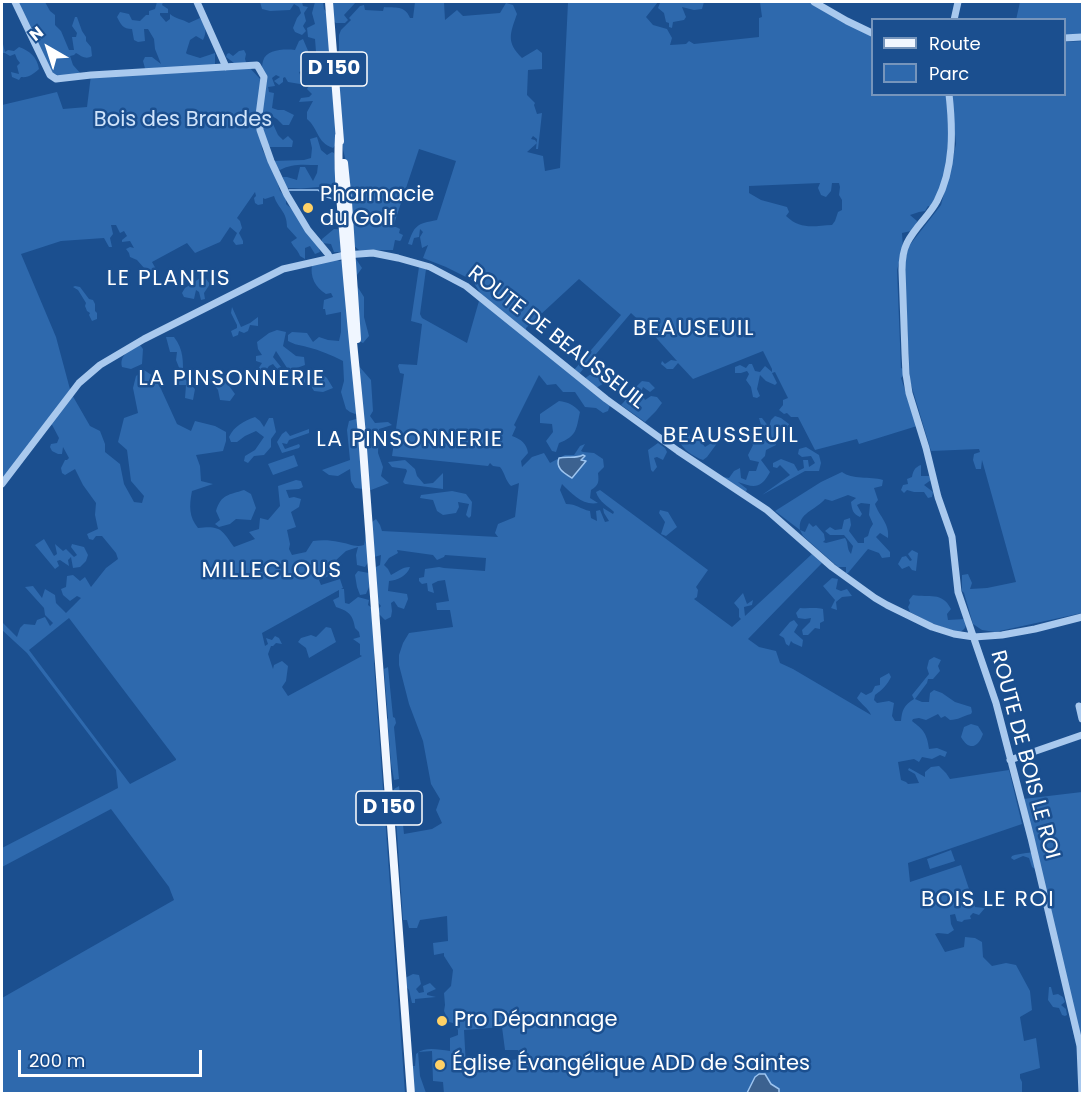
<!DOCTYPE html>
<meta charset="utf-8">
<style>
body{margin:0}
#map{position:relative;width:1084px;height:1095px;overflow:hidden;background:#1b4f8f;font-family:Poppins,sans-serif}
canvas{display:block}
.frame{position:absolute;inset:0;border:3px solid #fff;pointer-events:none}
.legend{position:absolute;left:871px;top:18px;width:195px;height:78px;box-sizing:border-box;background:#1b4f8f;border:2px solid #7695bc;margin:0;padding:8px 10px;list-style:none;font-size:18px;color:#fff}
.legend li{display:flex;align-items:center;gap:12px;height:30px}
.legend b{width:30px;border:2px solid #7695bc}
.north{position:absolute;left:18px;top:18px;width:60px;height:60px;-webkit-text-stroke:4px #1b4f8f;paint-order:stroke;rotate:321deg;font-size:16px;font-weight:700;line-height:24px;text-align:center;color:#fff}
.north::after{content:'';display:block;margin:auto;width:21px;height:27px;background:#fff;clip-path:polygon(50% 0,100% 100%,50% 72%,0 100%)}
.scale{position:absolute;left:18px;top:1050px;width:184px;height:27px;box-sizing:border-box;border:3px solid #fff;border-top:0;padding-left:8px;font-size:18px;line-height:21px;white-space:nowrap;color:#fff;-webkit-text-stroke:4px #1b4f8f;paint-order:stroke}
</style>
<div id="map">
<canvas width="1084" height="1095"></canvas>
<div class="frame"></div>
<ul class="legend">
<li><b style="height:8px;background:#f0f6ff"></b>Route</li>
<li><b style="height:16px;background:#2e69ad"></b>Parc</li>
</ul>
<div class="north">N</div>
<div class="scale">200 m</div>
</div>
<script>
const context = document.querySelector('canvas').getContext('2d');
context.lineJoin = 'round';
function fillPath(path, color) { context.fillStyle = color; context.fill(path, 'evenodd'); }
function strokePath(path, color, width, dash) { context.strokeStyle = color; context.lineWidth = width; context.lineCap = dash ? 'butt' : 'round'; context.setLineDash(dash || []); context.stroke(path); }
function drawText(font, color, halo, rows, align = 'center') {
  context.font = font + ' Poppins,sans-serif'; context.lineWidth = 5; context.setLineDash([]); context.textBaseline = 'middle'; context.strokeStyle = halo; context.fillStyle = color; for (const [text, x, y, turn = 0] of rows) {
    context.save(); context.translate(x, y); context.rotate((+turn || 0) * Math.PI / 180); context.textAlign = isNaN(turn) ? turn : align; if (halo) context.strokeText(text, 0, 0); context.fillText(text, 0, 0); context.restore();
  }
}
const green = new Path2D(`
 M 17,2 L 45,2 L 50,11 L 55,15 L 55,25 L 61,31 L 69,50 L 74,50 L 72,37 L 76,37 L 77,33 L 72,26 L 75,17 L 77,17 L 82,31 L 86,37 L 86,41 L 91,47 L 92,56 C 86,60 81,56 76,53 L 74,55 L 70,56 L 73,65 L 81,74 L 56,76 L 52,72 Z
 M 157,2 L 163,2 L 162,5 L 168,9 L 168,13 L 160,13 L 160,15 L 166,22 L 170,19 L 170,14 C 176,19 182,19 189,23 L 200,18 C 206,25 207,32 203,40 L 196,36 L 190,40 L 186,53 L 187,54 L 200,58 L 215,53 L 215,67 L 233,66 L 234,63 L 226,57 L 227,54 L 229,53 L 233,56 L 239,51 L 244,50 L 246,54 L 245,59 L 247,65 L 263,82 C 263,76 261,67 263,61 C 266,49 285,49 295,50 L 299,41 L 303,39 L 309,53 L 314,54 L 316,52 L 315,39 L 308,37 L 307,28 L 315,24 L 312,13 L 315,2 L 323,2 L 324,9 L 327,13 L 331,11 L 331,2 L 356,2 L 344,15 L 348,20 L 345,23 L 336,23 L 332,20 L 328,37 L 331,44 L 331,49 L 327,52 L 327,58 L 330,63 L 331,79 L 338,82 L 339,80 L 339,35 L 341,30 L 351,20 L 349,18 L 360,6 L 364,5 L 365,10 L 383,11 L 384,7 C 395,8 405,5 410,18 L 413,18 L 415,2 L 444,2 L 445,20 L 457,10 L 463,16 L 500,13 L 506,3 L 513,5 L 517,14 C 510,34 506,42 522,58 L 537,49 L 542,53 L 542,69 L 528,70 L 527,95 L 535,103 L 534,105 L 537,114 L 542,113 L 538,149 L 536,149 L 537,139 L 533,136 L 531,139 L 535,140 L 537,143 L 527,152 L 543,156 L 545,171 L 560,168 L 568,2 L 658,2 L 646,17 L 653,25 L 667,29 L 672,38 L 670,45 L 686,44 L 689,41 L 694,44 L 759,37 L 759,18 L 762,17 L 760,2 L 808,2 L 872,34 L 872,94 L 946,95 C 949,116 949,149 946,171 C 944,183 937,196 930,206 L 928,206 L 925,211 L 919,212 L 910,215 L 917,221 L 916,227 L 911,231 L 902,233 L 903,248 L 897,270 L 901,368 L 903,369 L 904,375 L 901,378 L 917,426 L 859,444 L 857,439 L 815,450 L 798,417 L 791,417 L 787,413 L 784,414 L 779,410 L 783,405 L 783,400 L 788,398 L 775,372 L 772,373 L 777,383 L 775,385 L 766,381 L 760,375 L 757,389 L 760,396 L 757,398 L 753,397 L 751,387 L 746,380 L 749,374 L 747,371 L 741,373 L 735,373 L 735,367 L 740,365 L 746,368 L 749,364 L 752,364 L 755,371 L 760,372 L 765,366 L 772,372 L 772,369 L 763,351 L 693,379 L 678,363 L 673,369 L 667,369 L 661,364 L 662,361 L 665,364 L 671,360 L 677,361 L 650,331 L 631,313 L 579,374 L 574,370 L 621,315 L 579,279 L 526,328 L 527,339 L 571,373 L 580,382 C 592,374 596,367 612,373 L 606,382 L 596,388 L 610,405 L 608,411 L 603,413 L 596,408 L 585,407 L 575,392 L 563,392 L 556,384 L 547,385 L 539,375 L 514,425 L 516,427 L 512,436 C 521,439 527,444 528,453 L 521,461 L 522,467 L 532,457 L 544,453 L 550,463 L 565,455 L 574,455 L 580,446 L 585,444 L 581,451 L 583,452 L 594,453 L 603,459 L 604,467 L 598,473 C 599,482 599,485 591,490 L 590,498 L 598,503 C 583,506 572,494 562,484 L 560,490 L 566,504 C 577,504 580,509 590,511 L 591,518 L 597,521 L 596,511 L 600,510 L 605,522 L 609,521 L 604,513 L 603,508 L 613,514 L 614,512 C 608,506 599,502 596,492 L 600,490 L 708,570 L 696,587 L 698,590 L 697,597 L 694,599 L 732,627 L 741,619 L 739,617 L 739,609 L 734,603 L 743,593 L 747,604 L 753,600 L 752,605 L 744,607 L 745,616 L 812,554 L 822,563 L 748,639 L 759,647 L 776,651 L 780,663 L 793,669 L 871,715 C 869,709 861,704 857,698 L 861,692 L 866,695 L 872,692 L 875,686 L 880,685 L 880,678 L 889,673 L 891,677 C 888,684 881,691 875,695 L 874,700 L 877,703 L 889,701 L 894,703 L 892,716 L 895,721 L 901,721 C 902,710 904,705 914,699 L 912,695 L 929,674 L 927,668 L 929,660 L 934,657 L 941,660 L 938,666 L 940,671 L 933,679 L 928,679 L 927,683 L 915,699 L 922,702 L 929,702 L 930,693 L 934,690 L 942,693 L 955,702 L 971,707 L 972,712 L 971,714 C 963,716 958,720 950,720 L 945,716 L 941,718 L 938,714 L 926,720 L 919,718 L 913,719 L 912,721 C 924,730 927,734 929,749 L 937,748 L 947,752 L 945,757 L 940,755 L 932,759 L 922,757 L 919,762 L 914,759 L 898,762 L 901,780 L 906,782 L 908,784 L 919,783 L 915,774 L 908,770 L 909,768 L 925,777 L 925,772 L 931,767 L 939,766 L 946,773 L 950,779 L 1009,770 L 1022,824 L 908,863 L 910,882 L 961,865 L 975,907 L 985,908 L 979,915 L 973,913 L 970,916 L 971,919 L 964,920 L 962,922 L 957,921 L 955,914 L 950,915 L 951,924 L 954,930 L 948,934 L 938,933 L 935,934 L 945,952 L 964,947 L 965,937 L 975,938 L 982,942 L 983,957 L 992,966 L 1006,963 L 1016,965 L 1030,991 L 1032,1010 L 1020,1017 L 1024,1041 L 1036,1038 L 1040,1068 L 1020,1074 L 1020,1078 L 1022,1082 L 1022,1094 L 444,1094 L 443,1082 L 433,1081 L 432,1051 L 418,1052 L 420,1076 L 426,1093 L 416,1093 C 411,1085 408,1075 412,1066 L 415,1066 L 416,1054 C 426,1046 438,1050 450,1051 L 450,1038 L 458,1035 L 458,1030 L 453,1023 L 449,1022 L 444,1011 L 445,1005 L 444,993 L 451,986 L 453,970 L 444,956 L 444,953 L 434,955 L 433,943 L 448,941 L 447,916 L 420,920 L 417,928 L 409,928 L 407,920 L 403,920 L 394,789 L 399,786 L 404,834 L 432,829 L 442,823 L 436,810 L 440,799 L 431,784 L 423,741 L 409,704 L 399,665 L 399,655 L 403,643 L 409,633 L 453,627 L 450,610 L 437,610 L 436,603 L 449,601 L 445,580 L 438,581 L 432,584 L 434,593 L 428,591 L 427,583 L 422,584 L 419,581 L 419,578 L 424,577 L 425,569 L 439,567 L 444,568 L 485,571 L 486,558 L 445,555 L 444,557 L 437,560 L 433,555 L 397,550 L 398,553 L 389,558 L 384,565 L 388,569 L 391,575 C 397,572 402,567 410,567 C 407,576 398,580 389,581 L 388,591 L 407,594 L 408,599 L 404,609 L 398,607 L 394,601 L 391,603 L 392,611 L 391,617 L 385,620 L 376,611 L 381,606 L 375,599 L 374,568 L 380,565 L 381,555 L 371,558 L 365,567 L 357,565 L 356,555 L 358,547 L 346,551 L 334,562 L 338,572 L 319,580 L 321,585 L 340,579 L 343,588 L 341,589 L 344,589 L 345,603 L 349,604 L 358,597 L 369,600 L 368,605 L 373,609 L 374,640 L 376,652 L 374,654 L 374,664 L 405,1093 L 2,1093 L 2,998 L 174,900 L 169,887 L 111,809 L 2,867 L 2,848 L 118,788 L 116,770 L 27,653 L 2,630 L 2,622 L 17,637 L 20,628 L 24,624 L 35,625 L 37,620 L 45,617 L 50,626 L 53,623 L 45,615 L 44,608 L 25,587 L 33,586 L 42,598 L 45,589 L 55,595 L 56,603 L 66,613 L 81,598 L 77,596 L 70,601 L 63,595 L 61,589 L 66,587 L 67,576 L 73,575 L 80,581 L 85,577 L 91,587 L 106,568 L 118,559 L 116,553 L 102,536 L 96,536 L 93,540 L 89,539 L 87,534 L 98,529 L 95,515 L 96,503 L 83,485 L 75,469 L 65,475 L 62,473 L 61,468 L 65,460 L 67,460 L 69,458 L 63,447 L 62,454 L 58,454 L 52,451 L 50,447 L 51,444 L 57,443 L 59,438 L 50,421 L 2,484 L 2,105 L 57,92 L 63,109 L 87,107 L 91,75 L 146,72 L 143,61 L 145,57 L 152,57 L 161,64 L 155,49 L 154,39 L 148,29 L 144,29 L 145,41 L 138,42 L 134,40 L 132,29 C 123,29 121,25 117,17 L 120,12 L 129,14 L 132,20 L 140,21 L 146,15 L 149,15 L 149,11 L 155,9 ZM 312,66 L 318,72 L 312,75 L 307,74 L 306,78 L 311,83 L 307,89 L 312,94 L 309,97 L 301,98 L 299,102 L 313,101 L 307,112 L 307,119 C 319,129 316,142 333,148 L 337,143 L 342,145 L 346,162 L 342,176 L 348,189 L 351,221 L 346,230 L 334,229 L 322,239 L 322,243 L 331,244 L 334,252 L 340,252 L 347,245 L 354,246 L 359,250 L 393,250 L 395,240 L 400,241 L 401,240 L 403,235 L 399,233 L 400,229 L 396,227 L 393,227 L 419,149 L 456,161 L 437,220 C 416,224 415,225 408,244 L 412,245 L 414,238 L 419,237 L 420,229 L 423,232 L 420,237 L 422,248 L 428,245 L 423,258 L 446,267 L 472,280 L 481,294 L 486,299 L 484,305 L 479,301 L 467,343 L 422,318 L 420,314 L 426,269 L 419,267 L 411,321 L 422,324 L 417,365 L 399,364 L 398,366 L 400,373 L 404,374 L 392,456 L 488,466 L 490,463 L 493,466 L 500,467 C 505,473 505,480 511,486 L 519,483 L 515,517 L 498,524 L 495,533 L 498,537 L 382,531 L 380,525 L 376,519 L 368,525 L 364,545 C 355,548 348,543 339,542 C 330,540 321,540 313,541 L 306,552 L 292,555 L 289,549 L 290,544 L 287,530 L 296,527 L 291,512 L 299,507 L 301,499 L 294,497 L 289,498 L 286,490 L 299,489 L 303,487 L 301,481 L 296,480 L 278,486 L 280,506 L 268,520 L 260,518 L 259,529 L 249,532 L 255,539 L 234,547 C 222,530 221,525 198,528 C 189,517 189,506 192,491 L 213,484 L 201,481 L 200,466 L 196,455 L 223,451 L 226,441 L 226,432 L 215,426 L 195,421 L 191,431 L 177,424 L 156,378 L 144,370 L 136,376 L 133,388 L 138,413 L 124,418 L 118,442 L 127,450 L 131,481 L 144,496 L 142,503 L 134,502 L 124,484 L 120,464 L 105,452 L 105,444 L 100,431 L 90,426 L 71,393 L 56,337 L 21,254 L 61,241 L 104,238 L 109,247 L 112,247 L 110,238 L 113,234 L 111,225 L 116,225 L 120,233 L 124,231 L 127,236 L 122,240 L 122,242 L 130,241 L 134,248 L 130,247 L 126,249 L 129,253 L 130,257 L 137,260 L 152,277 L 155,275 L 157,271 L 152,262 L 187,243 L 195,253 L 220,242 L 230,227 L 237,233 L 233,241 L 236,245 L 243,244 L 243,241 L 239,233 L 242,228 L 240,221 L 237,218 L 255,192 L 256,196 L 254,198 L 255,203 L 258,205 L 263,204 L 263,198 L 265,199 L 274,196 C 278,209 287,211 287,227 L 297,238 L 291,242 C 294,248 298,250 300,256 L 305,259 L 305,248 L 310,246 L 315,254 L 320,252 C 318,240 296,212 286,204 L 286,197 L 280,191 L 274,172 L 262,149 L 261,137 L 270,147 L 292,147 L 293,141 L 288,136 L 283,140 L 278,135 L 273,124 L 264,120 L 270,115 L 277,119 L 283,125 L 289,125 L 294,115 L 284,110 L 278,110 L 272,108 L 274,93 L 269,92 L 268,87 L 275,86 L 272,78 L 276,75 L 280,77 L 274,81 L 279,85 L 283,82 L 283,78 L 285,77 L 288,82 L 300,84 L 302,80 L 299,72 ZM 820,183 L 818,188 L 821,195 L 826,197 L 831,191 L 832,183 L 839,183 L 840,187 L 839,195 L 842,200 L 842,210 L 838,212 L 835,221 L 832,225 C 813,226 801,230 786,216 L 789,212 L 787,207 L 761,200 L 749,193 L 749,186 ZM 339,590 L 339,597 L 333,600 L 336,607 C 348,611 353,614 355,628 L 359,632 L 360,637 L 353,639 L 360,644 L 360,655 L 362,656 L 288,696 L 282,687 L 286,681 L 288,666 L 282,661 L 274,665 L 273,669 L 268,654 L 271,646 L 273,646 L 276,643 L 282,644 L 279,638 L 275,636 L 272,640 L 266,638 L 268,644 L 265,646 L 262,633 ZM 69,618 L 176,759 L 176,760 L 130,784 L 29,650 ZM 502,1027 L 505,1050 L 518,1050 L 519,1059 L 466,1066 L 464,1030 Z
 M 260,2 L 302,2 L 303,6 L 308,7 L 304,13 L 306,21 L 303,26 L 306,31 L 302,35 L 295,32 L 293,28 L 297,18 L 301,13 L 299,7 L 294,4 L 290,10 L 270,11 L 262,9 Z
 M 666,2 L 704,2 L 702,9 L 694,10 L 682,7 L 686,17 L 684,20 L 673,22 L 672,28 L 669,27 L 669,23 L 666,22 L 664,13 L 658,8 L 660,3 Z
 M 1020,2 L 1082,2 L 1082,34 L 1065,35 L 1064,20 L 1016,20 Z
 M 2,40 L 5,52 L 8,50 L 14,51 L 19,47 C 30,51 37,57 39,69 C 33,74 29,78 21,77 L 19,80 L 12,77 L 11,72 L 19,74 L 17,66 L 20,63 L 17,59 L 15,54 L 10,56 L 5,53 L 2,53 Z
 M 1082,41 L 1082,613 L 995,632 L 982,630 L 973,624 L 964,593 L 962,591 L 962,575 L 968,574 L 972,583 L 970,589 L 987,588 L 1016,582 L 982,460 L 981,469 L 976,469 L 973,460 L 974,454 L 980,452 L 979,449 L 931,451 L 910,381 L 904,263 L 909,246 L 941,205 L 950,171 L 956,144 L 951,95 L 1064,94 L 1065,42 Z
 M 317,137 L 321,150 L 327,155 L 332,152 L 334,153 L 336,188 L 331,192 C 323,184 317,188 307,188 C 301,189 293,188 287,188 L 284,184 L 283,177 L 287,177 L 297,180 L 300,167 L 305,167 L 313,181 L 317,173 L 318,165 C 304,165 293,163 280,170 L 277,169 L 273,161 L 304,160 L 311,158 L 312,148 L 310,139 Z
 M 356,259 L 362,268 L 357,275 L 357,286 L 364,297 L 364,317 L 369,336 L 363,343 L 355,339 L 351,357 L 371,380 L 373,411 L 370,416 L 375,423 L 388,422 L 392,425 L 379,429 L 378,453 L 383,467 L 381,476 L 389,483 L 371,490 L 355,488 L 351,481 L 350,469 L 338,476 L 329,475 L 322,470 L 350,460 L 347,430 L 349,421 L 363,417 L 350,412 L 346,409 L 341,392 L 344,381 L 343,361 C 332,355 319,350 307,347 C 300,345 295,345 288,341 L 288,335 L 292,332 L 307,333 L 313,342 L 319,337 L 328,340 L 339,341 L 341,332 L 341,312 L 326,315 L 325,309 L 323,309 L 324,300 L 333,297 L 331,293 L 326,294 C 315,287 310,277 312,265 L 336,260 L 340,261 Z
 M 202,277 L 206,279 L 210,284 L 204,293 L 205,299 L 201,300 L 199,292 L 196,290 L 194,299 L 184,297 L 182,293 L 185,288 Z
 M 75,286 L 80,287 L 89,299 L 93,300 L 95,304 L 95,311 L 97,313 L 97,319 L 92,321 L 89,315 L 90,313 L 87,311 L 85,306 L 86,303 L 78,290 L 73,287 Z
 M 232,307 L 241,327 L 250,323 L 258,317 L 258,326 L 250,325 L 248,331 L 244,333 L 239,331 L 238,335 L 233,337 L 231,331 L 237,328 L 237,325 L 231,313 Z
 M 277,330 L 286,332 L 283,346 L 296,356 L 304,357 L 305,365 L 289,371 L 276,351 L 273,357 L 281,367 L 277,369 L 273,364 L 269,366 L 262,376 L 258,369 L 262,363 L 256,361 L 256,356 L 262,355 L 258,349 L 257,342 L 269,333 Z
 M 166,337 L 174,337 C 184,350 183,361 183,377 L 195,389 L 193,400 L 185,398 L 186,385 L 178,385 L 177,381 L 180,370 L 176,360 L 177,352 L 170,352 Z
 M 140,345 L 143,349 L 142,364 L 131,369 L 122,367 C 119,354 130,351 140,345 Z
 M 214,370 L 227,383 L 235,394 L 230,401 L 220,400 L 218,390 L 210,380 L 196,382 L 193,378 L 199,375 Z
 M 316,370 L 327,378 L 333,388 L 323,392 L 314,391 L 311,386 L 303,383 L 305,377 Z
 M 642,381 L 649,382 L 655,388 L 650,392 L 643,387 L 641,392 L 645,400 L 651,396 L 657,397 L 662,403 L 656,411 L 645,422 L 621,405 C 629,397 634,388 642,381 Z
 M 559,401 C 568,402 574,405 580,412 C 576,430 577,436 559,443 L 556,452 L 552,451 L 546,441 L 553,432 L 552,424 L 540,423 L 540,414 Z
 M 775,416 L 781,418 L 789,424 L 789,429 L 772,438 L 770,432 L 762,428 L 759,418 L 762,418 L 769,427 L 771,420 Z
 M 255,417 L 260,421 L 264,427 L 269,418 L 273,418 L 276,432 L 271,439 L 271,447 L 264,455 L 254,456 L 248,463 L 244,461 L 245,456 L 255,450 L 264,437 L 256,431 L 245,436 L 237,442 L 231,442 L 229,437 C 234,426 244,421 255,417 Z
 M 309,429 L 309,433 L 289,440 L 287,444 L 282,443 L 285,449 L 299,444 L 300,446 L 299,448 L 282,453 L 277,442 L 282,434 L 286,431 L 290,436 Z
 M 684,429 L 688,429 L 691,439 L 696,435 L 705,447 L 713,442 L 718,442 L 707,457 L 703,460 C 692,456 684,450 678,440 Z
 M 753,431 L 760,441 L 767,437 L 773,440 L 776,445 L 766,450 L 765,456 L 761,460 L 770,472 C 761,489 754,488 738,482 L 747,489 L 746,492 L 723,477 L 729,478 L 734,471 L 740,468 L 741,478 L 746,480 L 749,471 L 756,471 L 759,462 L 750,460 L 748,455 L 753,445 L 748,438 Z
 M 658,443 L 665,448 L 667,452 L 663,460 L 657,457 L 654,458 L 657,467 L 653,472 L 651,470 L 648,450 Z
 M 806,447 L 819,455 L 821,463 L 819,471 L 805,471 L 762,495 L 790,475 L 780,465 L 777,468 L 773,467 L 773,463 L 781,459 L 794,464 L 798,471 L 804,468 L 803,460 L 808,460 L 809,467 L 815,463 L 811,456 L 802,457 L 798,454 L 799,449 Z
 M 294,455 L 298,466 L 273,475 L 268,464 Z
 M 405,460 L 415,469 L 417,476 L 424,484 L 433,483 L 443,473 L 443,489 L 405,484 L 403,482 L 407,471 L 406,469 L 392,467 L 388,462 Z
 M 921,465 L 921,476 L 929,476 L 931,480 L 924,485 L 933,492 L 932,497 L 928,498 L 924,492 L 914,492 L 907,490 L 904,493 L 901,490 L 903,485 L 908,484 L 907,479 L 912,477 C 913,471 915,467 921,465 Z
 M 842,472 C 852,480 870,476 883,480 L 882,486 L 874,488 L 878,500 L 875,504 C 879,516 890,524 888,538 L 880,533 L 876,537 L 890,552 L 890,557 L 882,558 L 879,553 L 868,549 L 848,573 L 846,573 L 846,567 L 838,567 L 803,536 L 800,530 L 775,511 L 821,482 ZM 848,495 L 856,498 L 851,502 C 852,510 853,514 860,517 L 862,514 L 857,505 L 861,503 L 870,504 L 869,515 L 873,524 L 870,529 L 868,536 L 864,538 L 864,543 L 858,543 L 849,531 L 851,525 L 850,518 L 844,520 L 842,529 L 835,530 L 830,527 L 825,531 L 830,535 L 844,535 L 853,546 L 851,554 C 846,548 849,543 845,538 L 826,543 L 823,542 L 825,540 L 824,534 L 816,525 L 813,527 L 809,523 L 805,532 L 800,530 C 797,513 816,510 825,499 L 832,501 Z
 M 244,490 L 251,494 L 256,508 L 251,520 L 236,519 L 230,524 L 219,527 L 215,524 L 220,520 L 216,511 C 221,494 229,495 244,490 Z
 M 452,491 L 466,494 L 472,502 L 471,516 L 469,518 L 466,515 L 469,504 L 458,502 L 459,507 L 456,513 L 443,515 L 437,511 L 433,500 L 420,498 L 421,495 Z
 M 660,510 L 668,512 L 677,527 L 666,536 L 661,534 L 665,522 L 659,513 Z
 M 44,539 L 54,556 L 57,554 L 55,544 L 63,551 L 66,549 L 74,557 L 77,555 L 71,547 L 72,544 L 84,547 L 88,555 L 86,561 L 80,567 L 73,568 L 71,557 L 68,560 L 69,566 L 60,560 L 57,561 L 59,566 L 55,569 L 35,545 Z
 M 912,550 L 918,553 L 916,571 L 912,570 L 909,566 L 902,569 L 898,564 L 902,557 L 906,556 L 910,561 L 912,560 L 908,554 Z
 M 358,571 L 369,573 L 369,587 L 366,594 L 360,595 L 357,587 L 355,575 Z
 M 832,578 L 838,579 L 836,589 L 841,591 L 847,589 L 852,596 L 842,597 L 836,602 L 837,610 L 831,608 L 835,600 L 823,586 Z
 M 913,595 C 929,598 942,591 951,609 L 947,614 L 948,620 L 965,619 C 967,625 966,629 960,632 L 957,632 L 931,623 L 910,612 L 908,607 L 910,603 L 909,600 Z
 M 800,608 C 808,609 815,607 823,609 L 824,621 L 820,623 L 820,629 L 815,628 L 808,635 L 803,635 L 802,630 L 810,622 L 811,618 L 805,619 L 798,618 L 796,613 Z
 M 794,620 L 798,625 L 794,632 L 803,640 L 802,647 L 793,643 L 791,641 L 789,646 L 786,644 L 784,638 L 779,635 L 790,622 Z
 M 326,627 L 331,628 L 336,642 L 309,658 L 306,648 L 298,642 L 301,638 L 311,635 L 316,637 Z
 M 388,667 L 393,717 L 395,718 L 396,723 L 394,727 L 399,779 L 394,780 L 391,763 L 388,727 L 386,722 L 388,718 L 384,669 Z
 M 971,724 L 978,726 L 983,734 C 978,748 969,751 961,737 L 964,727 Z
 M 1082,792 L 1082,1071 L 1037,870 L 1032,867 L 1029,858 L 1023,856 L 1014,860 L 1011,858 L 1012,856 C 1019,853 1027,854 1035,851 L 1023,799 Z
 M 951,850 L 955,861 L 930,869 L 927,859 Z
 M 413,974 L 419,975 L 421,984 L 416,989 L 419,993 L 424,992 L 423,986 L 430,983 L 436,989 L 427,993 L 427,995 L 436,997 L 415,999 L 415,1003 L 412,1003 L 409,990 L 404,984 L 405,978 Z
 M 1049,987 L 1051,987 L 1053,995 L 1058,994 L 1063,997 L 1065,1002 L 1061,1005 L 1066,1009 L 1067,1015 L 1065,1016 L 1062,1015 L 1059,1008 L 1053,1007 L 1048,1000 Z`);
const water = new Path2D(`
 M 583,455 L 585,456 L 581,460 L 586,461 L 572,478 C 564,473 555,468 559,458 C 567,456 576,459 583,455 Z
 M 759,1074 L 765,1074 L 771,1084 L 779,1089 L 779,1093 L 747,1093 L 755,1077 Z`);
const stream = new Path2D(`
 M 289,190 L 318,190 L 327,197 L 333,199`);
const minor = new Path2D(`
 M 15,2 L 50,75 L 56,79 L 91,75 L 257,65 L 264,77 L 259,115 L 260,130 L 271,161 L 287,195 L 308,230 L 328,254 L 330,258
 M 197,2 L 226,67
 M 814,2 L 847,21 L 872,33
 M 954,20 L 958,2
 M 1064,38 L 1082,37
 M 949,94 C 953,130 954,168 937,201 C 929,216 915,227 907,243 C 903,251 902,261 902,270 L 905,353 L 906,374 L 909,393 L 926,448 L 938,497 L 952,537 L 958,592 L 996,703 L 1031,838 L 1080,1046 L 1082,1094
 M 2,484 L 79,383 L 100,365 L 144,339 L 283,269 L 345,255 L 373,253 L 398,258 L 430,267 L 466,286 L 606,399 L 678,451 L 767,510 L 832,567 L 875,598 L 887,605 L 932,627 L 954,634 L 974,637 L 1002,635 L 1035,629 L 1082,617
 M 1079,706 L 1082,719
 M 1010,760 L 1082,735`);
const major = new Path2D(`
 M 329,2 L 340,141
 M 339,136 C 337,171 341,207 344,242 C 349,306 356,370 362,435 L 411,1094
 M 344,163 L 348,202 L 357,339`);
const markers = [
 [308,208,6,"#ffd166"],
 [442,1021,6,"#ffd166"],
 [440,1065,6,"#ffd166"]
];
const shields = [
 [334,69,66],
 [389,808,66]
];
const shieldNames = [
 ["D 150",334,69],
 ["D 150",389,808]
];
const parkNames = [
 ["Bois des Brandes",183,121]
];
const poiNames = [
 ["Pharmacie",320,196],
 ["du Golf",320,220],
 ["Pro Dépannage",454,1021],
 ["Église Évangélique ADD de Saintes",452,1065]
];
const streetNames = [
 ["ROUTE DE BEAUSSEUIL",556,338,38],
 ["ROUTE DE BOIS LE ROI",1024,755,75]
];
const neighbourhoodNames = [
 ["LE PLANTIS",169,279],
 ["BEAUSEUIL",694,329],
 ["LA PINSONNERIE",232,379],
 ["BEAUSSEUIL",731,436],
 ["LA PINSONNERIE",410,440],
 ["MILLECLOUS",272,571],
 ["BOIS LE ROI",988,900]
];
fillPath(green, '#2e69ad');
fillPath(water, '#3c6290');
strokePath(water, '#9cc4f0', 1.5);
strokePath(stream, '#9cc4f0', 1.5);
strokePath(minor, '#a9c9ee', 7);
strokePath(major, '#f0f6ff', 8);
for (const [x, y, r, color] of markers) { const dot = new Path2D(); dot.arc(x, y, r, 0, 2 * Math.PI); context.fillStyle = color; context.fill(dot); strokePath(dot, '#1b4f8f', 2); }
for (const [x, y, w] of shields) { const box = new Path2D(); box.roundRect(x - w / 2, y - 17, w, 34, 4.5); context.fillStyle = '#1b4f8f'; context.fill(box); strokePath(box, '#fff', 1.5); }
drawText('bold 20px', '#fff', null, shieldNames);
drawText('21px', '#cfe3fa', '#1b4f8f', parkNames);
drawText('21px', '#fff', '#1b4f8f', poiNames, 'left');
drawText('21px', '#fff', '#1b4f8f', streetNames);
context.letterSpacing = '1.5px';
drawText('22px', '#fff', '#1b4f8f', neighbourhoodNames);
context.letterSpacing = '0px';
</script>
